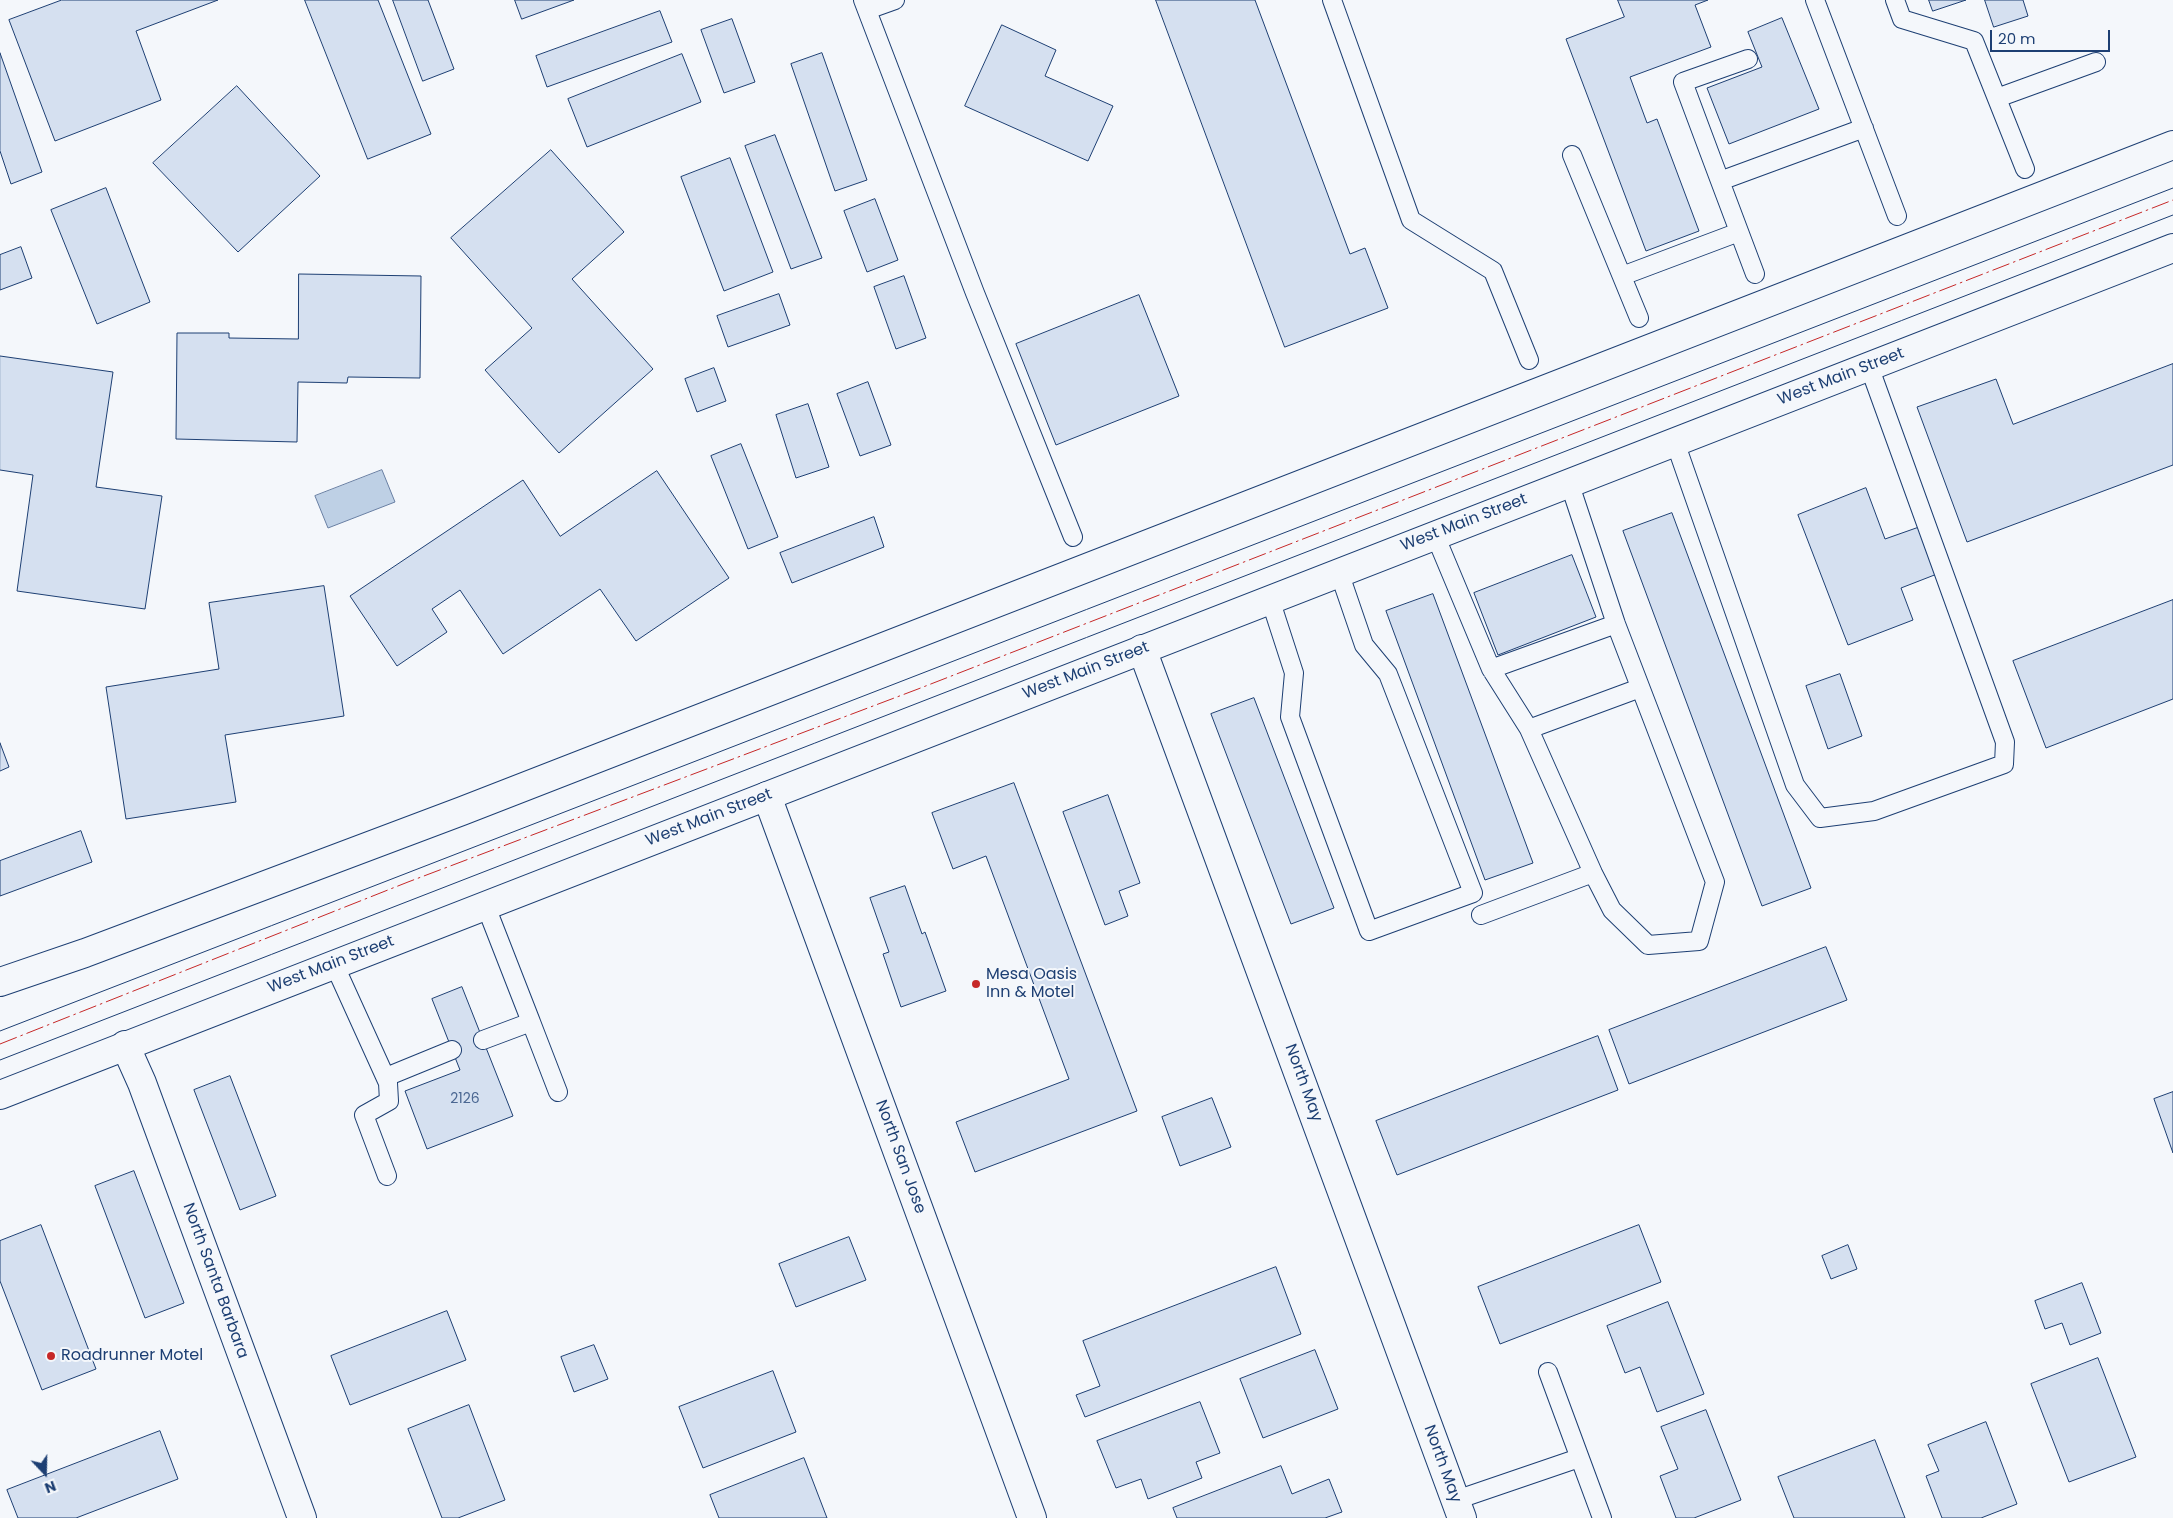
<!DOCTYPE html>
<style>
body{margin:0}
#map{position:relative;width:2173px;height:1518px;overflow:hidden;background:#f4f7fb;font-family:Poppins,sans-serif}
canvas{display:block}
.north{position:absolute;left:20px;top:1448px;width:50px;height:50px;-webkit-text-stroke:4px #f4f7fb;paint-order:stroke;rotate:159deg;font-size:14px;font-weight:700;line-height:20px;text-align:center;color:#1d3f73}
.north::after{content:'';display:block;margin:auto;width:18px;height:22px;background:#1d3f73;clip-path:polygon(50% 0,100% 100%,50% 72%,0 100%)}
.scale{position:absolute;left:1990px;top:30px;width:120px;height:22px;box-sizing:border-box;border:2px solid #1d3f73;border-top:0;padding-left:6px;font-size:15px;line-height:18px;white-space:nowrap;color:#1d3f73;-webkit-text-stroke:4px #f4f7fb;paint-order:stroke}
</style>
<div id="map">
<canvas width="2173" height="1518"></canvas>
<div class="north">N</div>
<div class="scale">20 m</div>
</div>
<script>
const context = document.querySelector('canvas').getContext('2d');
context.lineJoin = 'round';
function fillPath(path, color) { context.fillStyle = color; context.fill(path, 'evenodd'); }
function strokePath(path, color, width, dash) { context.strokeStyle = color; context.lineWidth = width; context.lineCap = dash ? 'butt' : 'round'; context.setLineDash(dash || []); context.stroke(path); }
function drawText(font, color, halo, rows, align = 'center') {
  context.font = font + ' Poppins,sans-serif'; context.lineWidth = 4; context.setLineDash([]); context.textBaseline = 'middle'; context.strokeStyle = halo; context.fillStyle = color; for (const [text, x, y, turn = 0] of rows) {
    context.save(); context.translate(x, y); context.rotate((+turn || 0) * Math.PI / 180); context.textAlign = isNaN(turn) ? turn : align; if (halo) context.strokeText(text, 0, 0); context.fillText(text, 0, 0); context.restore();
  }
}
const water = new Path2D(`
 M 382,470 L 395,502 L 328,528 L 315,496 Z`);
const building = new Path2D(`
 M 62,0 L 218,0 L 136,31 L 161,100 L 55,141 L 9,20 Z
 M 305,0 L 378,0 L 431,134 L 368,159 Z
 M 393,0 L 428,0 L 454,69 L 423,81 Z
 M 515,0 L 574,0 L 522,19 Z
 M 1156,0 L 1255,0 L 1350,254 L 1365,248 L 1388,308 L 1285,347 Z
 M 1618,0 L 1708,0 L 1695,5 L 1711,47 L 1630,77 L 1647,123 L 1657,119 L 1699,231 L 1646,251 L 1566,39 L 1624,17 Z
 M 1929,0 L 1966,0 L 1933,11 Z
 M 1985,0 L 2023,0 L 2028,16 L 1994,27 Z
 M 660,11 L 672,42 L 547,87 L 536,56 Z
 M 1782,18 L 1819,109 L 1729,144 L 1707,88 L 1762,67 L 1748,32 Z
 M 732,19 L 755,82 L 724,93 L 701,30 Z
 M 1002,25 L 1056,50 L 1045,76 L 1113,106 L 1088,161 L 965,106 Z
 M 0,53 L 42,172 L 11,184 L 0,151 Z
 M 822,53 L 867,180 L 835,191 L 791,64 Z
 M 682,54 L 701,102 L 587,147 L 568,99 Z
 M 237,86 L 320,176 L 238,252 L 153,163 Z
 M 775,135 L 822,258 L 791,269 L 745,146 Z
 M 551,150 L 624,232 L 572,279 L 653,369 L 559,453 L 485,370 L 532,328 L 451,238 Z
 M 730,158 L 773,272 L 724,291 L 681,177 Z
 M 106,188 L 150,302 L 97,324 L 51,210 Z
 M 875,199 L 898,260 L 867,272 L 844,211 Z
 M 21,247 L 32,278 L 0,290 L 0,255 Z
 M 299,274 L 421,276 L 420,378 L 348,377 L 347,383 L 298,382 L 297,442 L 176,439 L 177,333 L 229,333 L 229,338 L 298,339 Z
 M 904,276 L 926,338 L 896,349 L 874,287 Z
 M 779,294 L 790,325 L 728,347 L 717,316 Z
 M 1139,295 L 1179,396 L 1056,445 L 1016,344 Z
 M 0,356 L 113,372 L 96,487 L 162,496 L 145,609 L 17,591 L 33,475 L 0,470 Z
 M 2173,364 L 2173,465 L 1967,542 L 1917,407 L 1996,379 L 2013,424 Z
 M 714,368 L 726,401 L 697,412 L 685,379 Z
 M 868,382 L 891,445 L 860,456 L 837,394 Z
 M 808,404 L 829,467 L 796,478 L 776,415 Z
 M 741,444 L 778,537 L 748,549 L 711,456 Z
 M 657,471 L 729,578 L 636,641 L 600,589 L 503,654 L 460,590 L 432,609 L 447,632 L 397,666 L 350,596 L 523,480 L 560,536 Z
 M 1866,488 L 1885,539 L 1919,527 L 1937,574 L 1901,588 L 1913,620 L 1848,645 L 1798,515 Z
 M 1672,513 L 1811,888 L 1762,906 L 1623,531 Z
 M 874,517 L 884,547 L 792,583 L 780,553 Z
 M 1572,555 L 1596,617 L 1498,655 L 1474,593 Z
 M 324,586 L 344,716 L 225,735 L 236,802 L 126,819 L 106,687 L 219,669 L 209,603 Z
 M 1433,594 L 1533,863 L 1485,880 L 1386,611 Z
 M 2173,600 L 2173,699 L 2046,748 L 2013,661 Z
 M 1840,674 L 1862,736 L 1828,749 L 1806,686 Z
 M 1254,698 L 1334,908 L 1291,924 L 1211,714 Z
 M 0,743 L 9,767 L 0,771 Z
 M 1014,783 L 1137,1111 L 975,1172 L 956,1122 L 1069,1079 L 986,856 L 953,869 L 932,813 Z
 M 1108,795 L 1140,883 L 1119,891 L 1128,916 L 1105,925 L 1063,812 Z
 M 81,831 L 92,862 L 0,896 L 0,861 Z
 M 905,886 L 922,934 L 925,932 L 946,991 L 901,1007 L 883,954 L 889,952 L 870,898 Z
 M 1826,947 L 1847,1000 L 1629,1084 L 1609,1030 Z
 M 462,987 L 513,1116 L 427,1149 L 405,1091 L 460,1070 L 432,999 Z
 M 1598,1036 L 1618,1090 L 1397,1175 L 1376,1121 Z
 M 230,1076 L 276,1196 L 240,1210 L 194,1090 Z
 M 2173,1092 L 2173,1153 L 2154,1099 Z
 M 1212,1098 L 1231,1147 L 1180,1166 L 1162,1117 Z
 M 134,1171 L 184,1303 L 145,1318 L 95,1186 Z
 M 41,1225 L 96,1369 L 42,1390 L 0,1281 L 0,1241 Z
 M 1639,1225 L 1661,1282 L 1500,1344 L 1478,1287 Z
 M 849,1237 L 866,1280 L 796,1307 L 779,1264 Z
 M 1848,1245 L 1857,1269 L 1831,1279 L 1822,1256 Z
 M 1276,1267 L 1301,1334 L 1085,1417 L 1076,1395 L 1100,1386 L 1083,1341 Z
 M 2082,1283 L 2101,1333 L 2070,1345 L 2062,1323 L 2045,1329 L 2035,1301 Z
 M 1668,1302 L 1704,1394 L 1657,1412 L 1640,1367 L 1625,1373 L 1607,1326 Z
 M 447,1311 L 466,1360 L 350,1405 L 331,1356 Z
 M 594,1345 L 608,1379 L 574,1392 L 561,1357 Z
 M 1315,1350 L 1338,1409 L 1263,1438 L 1240,1379 Z
 M 2098,1358 L 2136,1457 L 2069,1482 L 2031,1384 Z
 M 773,1371 L 796,1432 L 703,1468 L 679,1407 Z
 M 1200,1402 L 1220,1453 L 1196,1462 L 1202,1478 L 1148,1499 L 1141,1479 L 1116,1488 L 1097,1441 Z
 M 469,1405 L 505,1500 L 458,1518 L 442,1518 L 408,1429 Z
 M 1706,1410 L 1741,1500 L 1694,1518 L 1676,1518 L 1660,1476 L 1678,1469 L 1661,1427 Z
 M 1986,1422 L 2017,1504 L 1981,1518 L 1942,1518 L 1926,1476 L 1939,1471 L 1928,1445 Z
 M 160,1431 L 178,1479 L 76,1518 L 18,1518 L 7,1490 Z
 M 1875,1440 L 1905,1518 L 1794,1518 L 1778,1477 Z
 M 804,1458 L 827,1518 L 719,1518 L 710,1495 Z
 M 1281,1466 L 1292,1494 L 1329,1479 L 1342,1512 L 1325,1518 L 1177,1518 L 1173,1508 Z`);
const lane = new Path2D(`
 M 863,0 L 975,293 L 1073,537
 M 1332,0 L 1411,220 L 1493,271 L 1529,360
 M 1815,0 L 1897,216
 M 1895,0 L 1902,19 L 1974,41 L 2025,169
 M 867,10 L 895,0
 M 1997,98 L 2096,62
 M 1572,155 L 1639,318
 M 1720,181 L 1683,82 L 1748,59
 M 1755,274 L 1720,181 L 1864,128
 M 1622,276 L 1739,232
 M 1675,442 L 1795,785 L 1820,818 L 1874,811 L 2004,764 L 2005,742 L 1869,366
 M 1435,535 L 1491,669 L 1529,729 L 1593,873 L 1612,910 L 1648,945 L 1699,941 L 1715,882 L 1616,624 L 1569,482
 M 1270,599 L 1294,673 L 1290,717 L 1369,931 L 1473,893 L 1388,674 L 1364,645 L 1339,572
 M 1491,669 L 1616,624
 M 1529,729 L 1640,688
 M 1481,915 L 1593,873
 M 334,964 L 388,1083 L 389,1101 L 364,1115 L 387,1176
 M 531,1022 L 558,1092
 M 483,1040 L 531,1022 L 485,904
 M 386,1077 L 452,1050
 M 1548,1372 L 1602,1518
 M 1456,1500 L 1579,1458`);
const street = new Path2D(`
 M 1142,649 L 1462,1518
 M 767,796 L 1032,1518
 M 125,1045 L 142,1083 L 302,1518`);
const primary = new Path2D(`
 M 0,982 L 85,953 L 462,811 L 2173,145
 M 0,1095 L 2173,248`);
const tram = new Path2D(`
 M 0,1031 L 2173,188
 M 0,1060 L 2173,215`);
const power = new Path2D(`
 M 0,1044 L 408,882 L 918,689 L 2173,200`);
const markers = [
 [976,984,5,"#c62828"],
 [51,1356,5,"#c62828"]
];
const numberNames = [
 ["2126",465,1099]
];
const streetNames = [
 ["West Main Street",1841,377,-21],
 ["West Main Street",1464,523,-21],
 ["West Main Street",1086,671,-21],
 ["West Main Street",709,818,-21],
 ["West Main Street",331,965,-21],
 ["North May",1303,1083,70],
 ["North San Jose",900,1157,70],
 ["North Santa Barbara",215,1281,70],
 ["North May",1442,1464,70]
];
const poiNames = [
 ["Mesa Oasis",986,975],
 ["Inn & Motel",986,993],
 ["Roadrunner Motel",61,1356]
];
fillPath(water, '#bed0e5');
strokePath(water, '#687fa3', 1);
fillPath(building, '#d5e0f0');
strokePath(building, '#1d3f73', 1);
strokePath(lane, '#1d3f73', 20);
strokePath(street, '#1d3f73', 30);
strokePath(primary, '#1d3f73', 30);
strokePath(lane, '#f4f7fb', 18);
strokePath(street, '#f4f7fb', 28);
strokePath(primary, '#f4f7fb', 28);
strokePath(tram, '#1d3f73', 1);
strokePath(power, '#c62828', 1, [18, 4, 2.5, 4]);
for (const [x, y, r, color] of markers) { const dot = new Path2D(); dot.arc(x, y, r, 0, 2 * Math.PI); context.fillStyle = color; context.fill(dot); strokePath(dot, '#f4f7fb', 2); }
drawText('14px', '#4b6792', null, numberNames);
drawText('16px', '#1d3f73', '#f4f7fb', streetNames);
drawText('16px', '#1d3f73', '#f4f7fb', poiNames, 'left');
</script>
